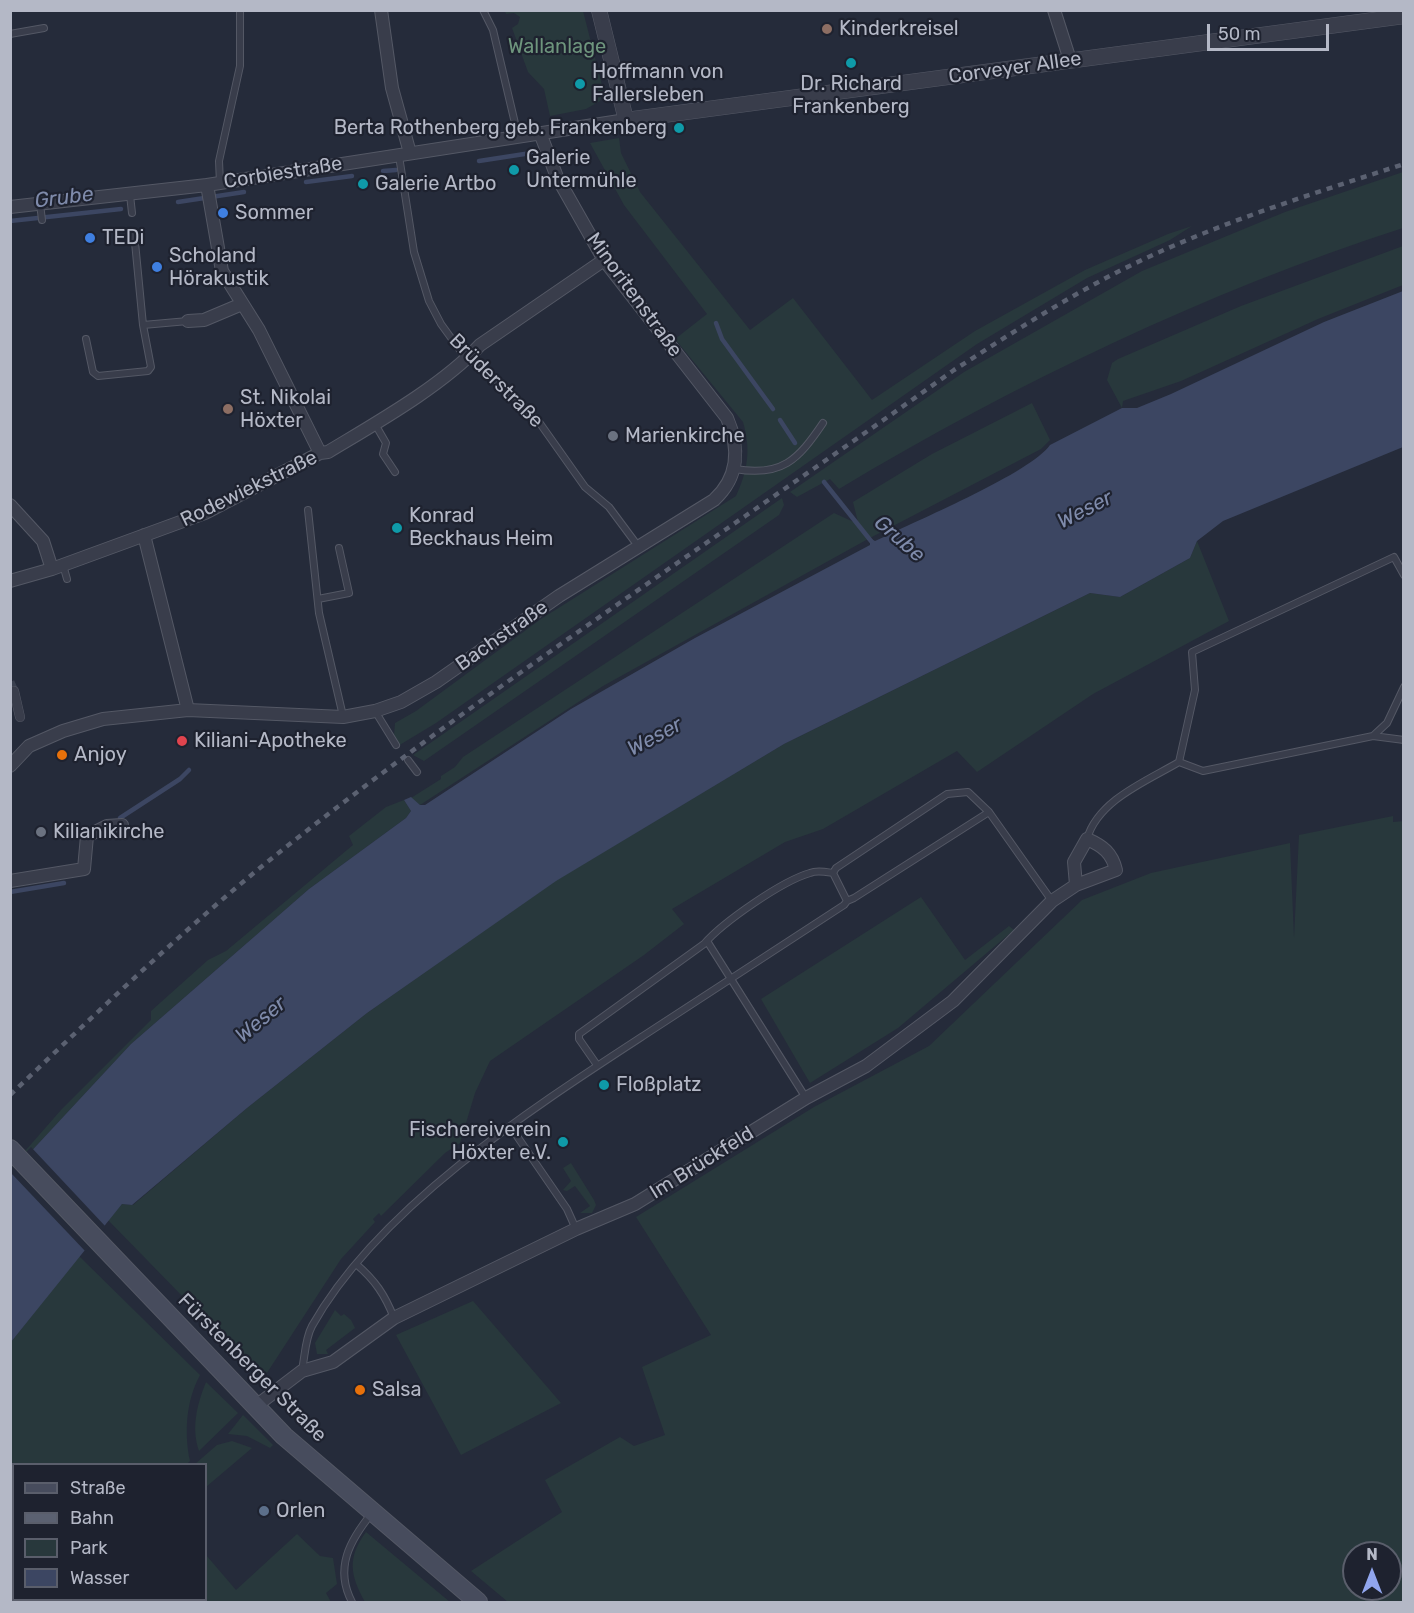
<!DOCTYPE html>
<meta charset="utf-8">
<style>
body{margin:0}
#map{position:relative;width:1414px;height:1613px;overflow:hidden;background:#252b3a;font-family:Rubik,sans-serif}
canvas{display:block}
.frame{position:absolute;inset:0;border:12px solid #b4b8c6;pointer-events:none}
.legend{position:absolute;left:12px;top:1463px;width:195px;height:138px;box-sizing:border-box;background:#1e222f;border:2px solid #5a5e6b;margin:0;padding:8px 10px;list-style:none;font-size:18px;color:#b4b8c6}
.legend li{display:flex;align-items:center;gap:12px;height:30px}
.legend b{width:30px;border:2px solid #5a5e6b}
.north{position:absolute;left:1342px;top:1541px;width:60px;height:60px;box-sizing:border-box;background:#1e222f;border:2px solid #5a5e6b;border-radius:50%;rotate:0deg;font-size:16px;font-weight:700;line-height:24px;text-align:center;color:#b4b8c6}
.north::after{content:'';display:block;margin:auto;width:21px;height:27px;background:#91a6ee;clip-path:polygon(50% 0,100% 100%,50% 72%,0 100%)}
.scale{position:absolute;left:1207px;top:24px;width:122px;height:27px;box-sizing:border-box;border:3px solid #b4b8c6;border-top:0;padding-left:8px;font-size:18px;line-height:21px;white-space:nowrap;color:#b4b8c6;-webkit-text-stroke:4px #1e222f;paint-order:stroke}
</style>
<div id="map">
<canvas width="1414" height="1613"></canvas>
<div class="frame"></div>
<ul class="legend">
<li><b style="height:8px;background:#474c5d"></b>Straße</li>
<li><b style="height:8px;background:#5b6171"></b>Bahn</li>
<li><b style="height:16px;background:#28383c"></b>Park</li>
<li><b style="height:16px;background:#3c4662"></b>Wasser</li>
</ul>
<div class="north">N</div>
<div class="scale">50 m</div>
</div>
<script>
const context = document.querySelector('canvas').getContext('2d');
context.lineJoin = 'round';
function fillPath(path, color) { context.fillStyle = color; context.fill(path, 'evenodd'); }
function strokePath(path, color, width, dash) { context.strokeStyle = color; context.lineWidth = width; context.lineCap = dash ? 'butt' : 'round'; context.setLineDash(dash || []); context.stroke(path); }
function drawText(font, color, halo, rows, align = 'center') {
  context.font = font + ' Rubik,sans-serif'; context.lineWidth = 4.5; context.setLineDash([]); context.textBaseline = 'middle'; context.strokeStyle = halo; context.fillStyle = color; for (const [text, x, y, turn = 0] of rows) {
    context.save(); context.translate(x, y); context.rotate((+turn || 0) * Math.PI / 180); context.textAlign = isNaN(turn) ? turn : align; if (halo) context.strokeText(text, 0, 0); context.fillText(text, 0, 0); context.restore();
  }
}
const green = new Path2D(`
 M 505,11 L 583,11 L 603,89 L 600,101 L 586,109 L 550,116 L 544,89 L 528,72 L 512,28 L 518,24 L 520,17 L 514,13 L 506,14 Z
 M 619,138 L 621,153 L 640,192 L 750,330 L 793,298 L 872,400 L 975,331 L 1085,270 L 1168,234 L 1192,226 L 1170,240 L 1087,278 L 977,344 L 436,723 L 393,749 L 395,723 L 416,711 L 541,619 L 736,496 C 748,470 751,449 743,422 L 675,339 L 707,314 L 624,205 L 590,143 Z
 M 1403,172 L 1403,228 C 1210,290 1012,385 839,489 L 830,479 L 797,497 L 790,492 L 964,372 L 1142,271 L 1285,212 Z
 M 1403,246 L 1403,285 L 1318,319 L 1181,381 L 1123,401 L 1122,408 L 1107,380 L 1112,363 L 1118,359 L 1241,306 Z
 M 1032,403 L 1050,440 L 1041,449 L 870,538 L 858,522 L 853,502 L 932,454 Z
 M 782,498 L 784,505 L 779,515 L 424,761 L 413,755 Z
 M 834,513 L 856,523 L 868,539 L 603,686 L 420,805 L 411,798 L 441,779 L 441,776 L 455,767 L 463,757 Z
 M 1197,541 L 1229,621 L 1093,694 L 977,772 L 957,751 L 823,829 L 785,842 L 672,909 L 684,924 L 644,955 L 490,1061 L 475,1093 L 460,1143 L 445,1153 L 381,1216 L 379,1213 L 373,1219 L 375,1222 L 341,1259 L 263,1379 L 108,1220 L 122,1204 L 133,1205 L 247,1108 L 367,1013 L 555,881 L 784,744 L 1090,593 L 1120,597 L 1190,558 Z
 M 404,800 L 411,811 L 406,818 L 309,889 L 131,1044 L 11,1173 L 11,1167 L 61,1110 L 151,1020 L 151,1011 L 208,960 L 226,951 L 353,845 L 349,836 L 386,807 Z
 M 1393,816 L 1393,822 L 1404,821 L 1403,1602 L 508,1602 L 471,1571 L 562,1512 L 545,1480 L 620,1437 L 634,1446 L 665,1435 L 642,1367 L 711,1335 L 636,1217 L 814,1107 L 929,1046 L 1082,900 L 1151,873 L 1290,843 L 1294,938 L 1299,835 ZM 1354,1553 L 1390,1553 L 1390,1589 L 1354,1589 Z
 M 921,897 L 965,960 L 1009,926 L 1014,930 L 898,1028 L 810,1083 L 761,999 Z
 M 571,1163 L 594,1200 L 596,1205 L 592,1213 L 580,1213 L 590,1206 L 575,1186 L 567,1191 L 563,1190 L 571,1181 L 563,1168 Z
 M 79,1256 L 200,1375 C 186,1401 184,1433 190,1461 L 187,1464 L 14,1464 L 14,1600 L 206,1600 L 206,1555 L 236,1590 L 297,1534 L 320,1556 L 333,1558 L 337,1584 L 326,1593 L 331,1602 L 11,1602 L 11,1342 Z
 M 473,1301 L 561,1403 L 461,1455 L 396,1335 Z
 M 335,1310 L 341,1316 L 344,1314 L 351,1320 L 355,1328 L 326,1350 L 328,1354 L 317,1354 L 315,1343 Z
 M 206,1382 L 238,1413 L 199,1451 C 191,1427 197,1405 206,1382 Z
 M 243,1415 L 273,1445 L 270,1448 L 247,1436 L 228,1434 Z
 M 232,1441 L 252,1448 L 206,1487 L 206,1464 L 195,1464 L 217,1445 Z
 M 366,1532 L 450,1602 L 365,1602 C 350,1575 347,1558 366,1532 Z`);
const water = new Path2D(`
 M 1403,291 L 1403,447 L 1223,521 L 1197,541 L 1190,558 L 1120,597 L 1090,593 L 784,744 L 556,881 L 367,1013 L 247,1108 L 132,1205 L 122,1204 L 11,1342 L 11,1173 L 131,1044 L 309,889 L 406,818 L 411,811 L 404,800 L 411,797 L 420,805 L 425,805 L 571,709 L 695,638 L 870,545 L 870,538 L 875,541 L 886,536 C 922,518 1030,473 1050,445 L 1122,408 L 1137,408 L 1171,394 L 1324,322 Z`);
const pier = new Path2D(`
 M 31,1147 L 106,1227 L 86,1252 L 11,1173 L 10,1169 Z`);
const stream = new Path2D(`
 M 479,161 L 531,153
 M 383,171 L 396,170
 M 306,182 L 352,176
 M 178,202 L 244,192
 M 10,221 L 121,209
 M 716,323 L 722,339 L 773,409
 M 780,420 L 795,443
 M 824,482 L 871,541
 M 120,818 L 180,779 L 189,770
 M 10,892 L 64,883`);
const pedestrianTunnel = new Path2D(`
 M 10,682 L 14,691`);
const service = new Path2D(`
 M 483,10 L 493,30 L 518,136
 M 10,34 L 44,28
 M 399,156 L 414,252 L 429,301 L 441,324 L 462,353 L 500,383 L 539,422 L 585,487 L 609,507 L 638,546
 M 220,183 L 219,161 L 240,66 L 240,10
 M 130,195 L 132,213
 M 40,204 L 42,220
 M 134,232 L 143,325 L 188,321
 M 86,339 L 93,372 L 98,376 L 148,371 L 151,367 L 143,325
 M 375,424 L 386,443 L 383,454 L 395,472
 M 735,469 C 782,477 798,460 823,423
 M 308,510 L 319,613 L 343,716
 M 63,565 L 67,579
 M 318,599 L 349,593 L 339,548
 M 375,711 L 396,745
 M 1373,736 L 1387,723 L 1404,687
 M 408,760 L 417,772
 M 1179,762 L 1203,771 L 1373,736 L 1404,740
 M 1087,839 C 1098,800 1147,781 1179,762 L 1195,690 L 1192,652 L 1394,557 L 1404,575
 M 833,873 L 836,868 L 947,794 L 968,792 L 989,812 L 1052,901
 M 833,873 L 847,901
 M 707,941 L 806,1098
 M 597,1065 L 579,1039 L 579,1034 L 704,944 C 723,922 782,881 810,873 C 817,870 826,872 833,873
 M 510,1126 L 567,1209 L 576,1229
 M 356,1264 C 375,1280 385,1295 394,1318
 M 302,1370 C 305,1356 305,1339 312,1326 C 378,1208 531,1109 643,1036 C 710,993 777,949 844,905 L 847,901 L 854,898 L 989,812
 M 352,1602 C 334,1568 350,1540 372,1513`);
const pedestrian = new Path2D(`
 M 14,691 L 20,717`);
const minor = new Path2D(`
 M 381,10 L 392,88 L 410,153
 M 1054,10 L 1070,60
 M 207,185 L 222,271 L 259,330 L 320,453
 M 10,207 L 207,185 L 626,120
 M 188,321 L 204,320 L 242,304
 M 10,505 L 43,541 L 52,569
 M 144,535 L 188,710
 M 10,581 L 52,569 L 205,513 L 320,453 L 328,452 C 376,423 442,386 480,345 L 604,260
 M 10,766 L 29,746 L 63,731 L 103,719 L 188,710 L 343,717 L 375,711 L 401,702 L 436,682 L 559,596 L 714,500 C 739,477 740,448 727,418 L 604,260 L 557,177 L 540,133
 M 10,881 L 84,869 L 87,836 L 107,826 L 122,825
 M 256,1406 L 302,1371 L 333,1362 L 394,1318 L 576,1229 L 635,1204 L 806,1098 L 866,1066 L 953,1001 L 1052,901 L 1076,885 L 1116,870 C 1112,853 1103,846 1087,839 L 1074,862 L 1076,885`);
const tertiary = new Path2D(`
 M 599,10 L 626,120 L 1404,16`);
const secondary = new Path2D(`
 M 10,1149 L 284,1436 L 478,1602`);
const rail = new Path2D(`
 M 10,1095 C 104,1006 198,915 300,836 C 511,671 736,526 954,370 C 1015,331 1076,291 1142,260 C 1227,220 1315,193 1404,164`);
const markers = [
 [827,29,6,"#8d6e63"],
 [851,63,6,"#0f9aa8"],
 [580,84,6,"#0f9aa8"],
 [679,128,6,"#0f9aa8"],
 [514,170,6,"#0f9aa8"],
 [363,184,6,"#0f9aa8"],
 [223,213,6,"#3f7fe0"],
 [90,238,6,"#3f7fe0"],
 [157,267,6,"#3f7fe0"],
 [228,409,6,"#8d6e63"],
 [613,436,6,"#6b7280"],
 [397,528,6,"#0f9aa8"],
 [182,741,6,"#e0444e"],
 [62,755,6,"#e8710a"],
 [41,832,6,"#6b7280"],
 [604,1085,6,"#0f9aa8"],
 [563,1142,6,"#0f9aa8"],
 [360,1390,6,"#e8710a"],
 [264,1511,6,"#5c6f8a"]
];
const poiNames = [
 ["Kinderkreisel",839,29],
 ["Hoffmann von",592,72],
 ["Fallersleben",592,95],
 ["Dr. Richard",851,84,"center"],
 ["Frankenberg",851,107,"center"],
 ["Berta Rothenberg geb. Frankenberg",667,128,"right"],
 ["Galerie",526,158],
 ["Untermühle",526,181],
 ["Galerie Artbo",375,184],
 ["Sommer",235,213],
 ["TEDi",102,238],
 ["Scholand",169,256],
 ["Hörakustik",169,279],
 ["St. Nikolai",240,398],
 ["Höxter",240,421],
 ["Marienkirche",625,436],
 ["Konrad",409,516],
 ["Beckhaus Heim",409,539],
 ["Kiliani-Apotheke",194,741],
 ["Anjoy",74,755],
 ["Kilianikirche",53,832],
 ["Floßplatz",616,1085],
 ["Fischereiverein",551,1130,"right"],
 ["Höxter e.V.",551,1153,"right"],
 ["Salsa",372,1390],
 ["Orlen",276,1511]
];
const parkNames = [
 ["Wallanlage",557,47]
];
const streetNames = [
 ["Corveyer Allee",1015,68,-8],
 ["Corbiestraße",283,173,-9],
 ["Minoritenstraße",634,295,54],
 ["Brüderstraße",496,381,45],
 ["Rodewiekstraße",249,489,-26],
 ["Bachstraße",502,636,-35],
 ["Im Brückfeld",702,1163,-32],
 ["Fürstenberger Straße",252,1368,45]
];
const waterNames = [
 ["Grube",64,198,-7],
 ["Weser",1085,510,-27],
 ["Grube",899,539,41],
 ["Weser",655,737,-28],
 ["Weser",261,1020,-40]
];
fillPath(green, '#28383c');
fillPath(water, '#3c4662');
fillPath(pier, '#252b3a');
strokePath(stream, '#3c4662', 4.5);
strokePath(pedestrianTunnel, '#3a404f', 9, [9, 4.5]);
strokePath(service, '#545865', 8);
strokePath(pedestrian, '#545865', 10);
strokePath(minor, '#545865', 14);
strokePath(tertiary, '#545865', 16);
strokePath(secondary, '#545865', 20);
strokePath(service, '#393d4b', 6);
strokePath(pedestrian, '#393d4b', 9);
strokePath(minor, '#393d4b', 12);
strokePath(tertiary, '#393d4b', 15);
strokePath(secondary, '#474c5d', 18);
strokePath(rail, '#5b6171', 4.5, [6, 6]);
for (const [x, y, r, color] of markers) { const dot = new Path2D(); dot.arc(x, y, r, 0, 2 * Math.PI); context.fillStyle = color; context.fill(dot); strokePath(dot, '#1e222f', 2); }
drawText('20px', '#b4b8c6', '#1e222f', poiNames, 'left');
drawText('20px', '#6e957d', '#1e222f', parkNames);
drawText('20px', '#b4b8c6', '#1e222f', streetNames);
drawText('italic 21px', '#7f8bab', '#1e222f', waterNames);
</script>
